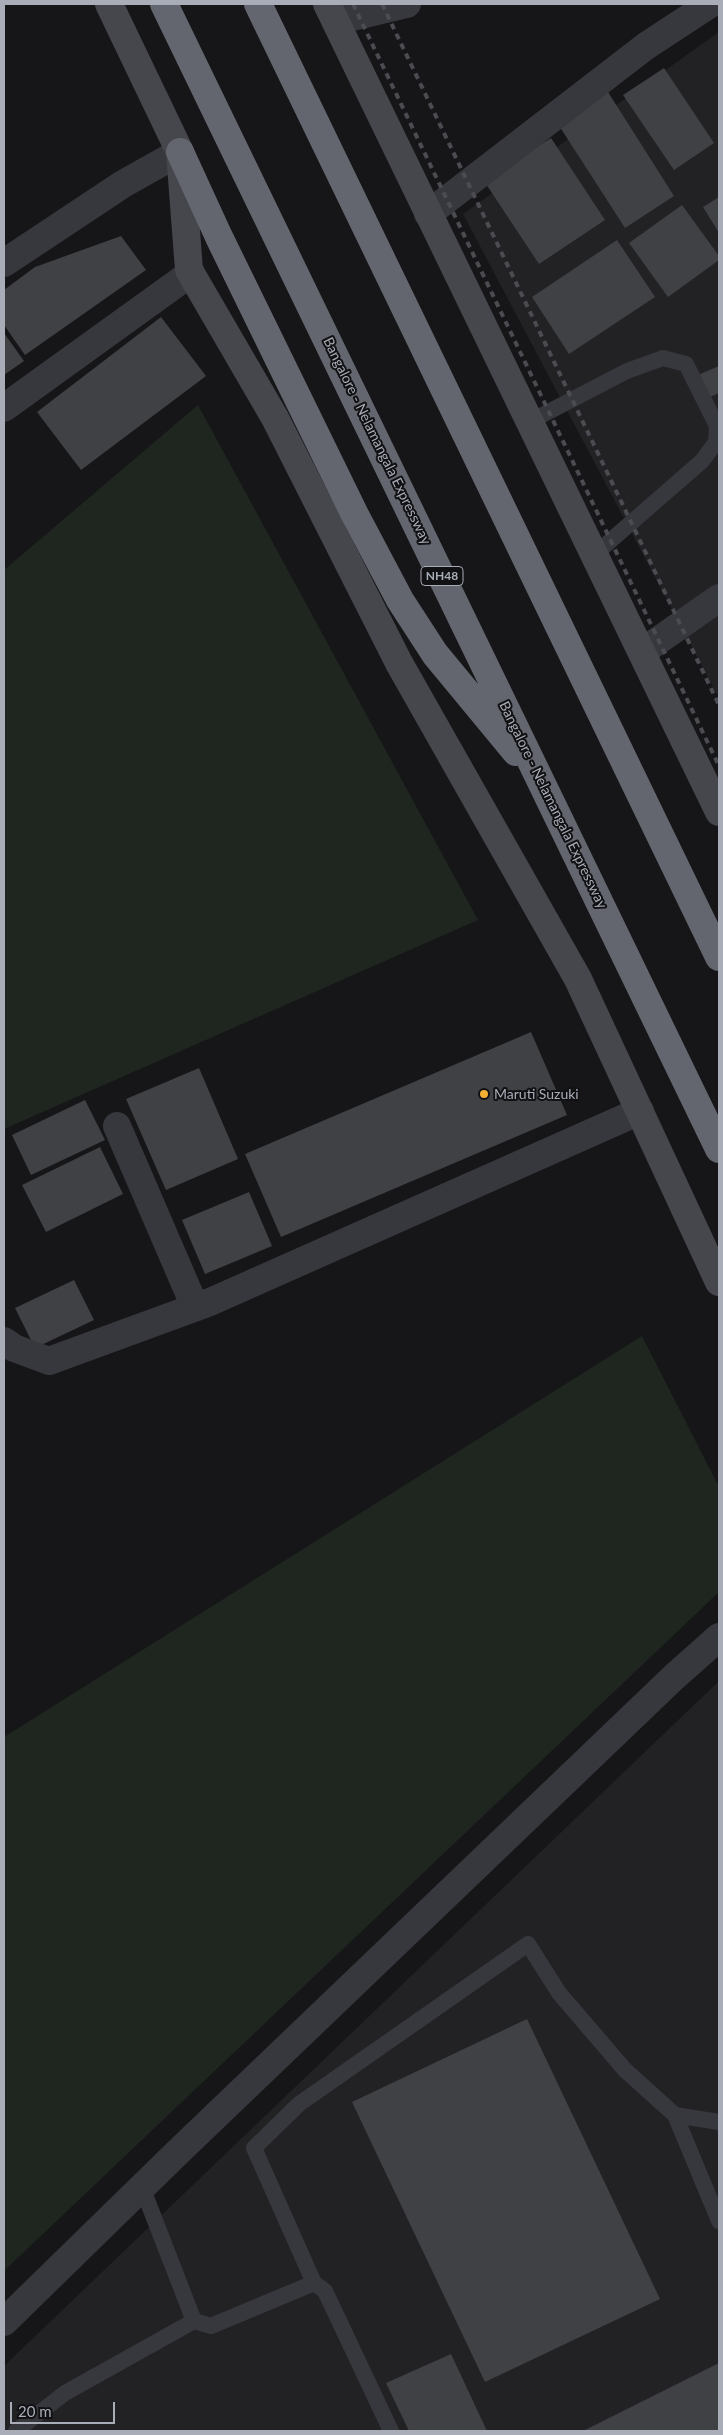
<!DOCTYPE html>
<style>
body{margin:0}
#map{position:relative;width:723px;height:2435px;overflow:hidden;background:#161618;font-family:Lato,sans-serif}
canvas{display:block}
.frame{position:absolute;inset:0;border:5px solid #a8adb8;pointer-events:none}
.scale{position:absolute;left:10px;top:2402px;width:105px;height:22px;box-sizing:border-box;border:2px solid #a8adb8;border-top:0;padding-left:6px;font-size:15px;line-height:18px;white-space:nowrap;color:#a8adb8;-webkit-text-stroke:4px #111113;paint-order:stroke}
</style>
<div id="map">
<canvas width="723" height="2435"></canvas>
<div class="frame"></div>
<div class="scale">20 m</div>
</div>
<script>
const context = document.querySelector('canvas').getContext('2d');
context.lineJoin = 'round';
function fillPath(path, color) { context.fillStyle = color; context.fill(path, 'evenodd'); }
function strokePath(path, color, width, dash) { context.strokeStyle = color; context.lineWidth = width; context.lineCap = dash ? 'butt' : 'round'; context.setLineDash(dash || []); context.stroke(path); }
function drawText(font, color, halo, rows, align = 'center') {
  context.font = font + ' Lato,sans-serif'; context.lineWidth = 4; context.setLineDash([]); context.textBaseline = 'middle'; context.strokeStyle = halo; context.fillStyle = color; for (const [text, x, y, turn = 0] of rows) {
    context.save(); context.translate(x, y); context.rotate((+turn || 0) * Math.PI / 180); context.textAlign = isNaN(turn) ? turn : align; if (halo) context.strokeText(text, 0, 0); context.fillText(text, 0, 0); context.restore();
  }
}
const built = new Path2D(`
 M 719,32 L 719,698 L 463,214 Z
 M 719,1681 L 719,2431 L 4,2431 L 4,2366 Z`);
const green = new Path2D(`
 M 198,405 L 478,920 L 4,1129 L 4,570 Z
 M 642,1336 L 719,1487 L 719,1592 L 4,2271 L 4,1737 Z`);
const building = new Path2D(`
 M 664,68 L 714,143 L 674,170 L 623,95 Z
 M 608,92 L 674,196 L 625,228 L 558,124 Z
 M 551,138 L 605,220 L 539,264 L 484,181 Z
 M 719,197 L 719,233 L 703,207 Z
 M 682,205 L 719,256 L 719,260 L 668,297 L 629,243 Z
 M 121,236 L 146,270 L 25,355 L 4,325 L 4,290 L 35,267 Z
 M 617,240 L 655,297 L 569,354 L 532,297 Z
 M 161,317 L 206,376 L 81,470 L 37,412 Z
 M 4,333 L 24,361 L 4,375 Z
 M 719,366 L 719,393 L 701,401 L 691,378 Z
 M 531,1032 L 567,1115 L 281,1237 L 245,1154 Z
 M 199,1068 L 238,1159 L 166,1190 L 126,1099 Z
 M 85,1100 L 105,1140 L 31,1175 L 12,1135 Z
 M 100,1147 L 123,1194 L 46,1232 L 22,1185 Z
 M 249,1192 L 272,1246 L 205,1274 L 182,1220 Z
 M 74,1280 L 94,1320 L 35,1348 L 15,1308 Z
 M 527,2019 L 660,2299 L 485,2382 L 352,2102 Z
 M 451,2354 L 487,2431 L 409,2431 L 386,2383 Z
 M 719,2363 L 719,2431 L 583,2431 Z`);
const lane = new Path2D(`
 M 529,422 L 627,371 L 663,358 L 686,364 L 717,426 L 716,442 L 702,461 L 594,555
 M 675,2115 L 719,2221
 M 142,2187 L 194,2321 L 211,2326 L 314,2283 L 325,2291 L 391,2431
 M 314,2283 L 254,2148 L 299,2104 L 528,1944 L 559,1993 L 625,2070 L 675,2115 L 719,2122
 M 16,2431 L 65,2393 L 194,2321`);
const street = new Path2D(`
 M 336,21 L 407,4
 M 428,214 L 646,46 L 710,4
 M 4,263 L 123,184 L 180,152
 M 4,408 L 191,273
 M 642,652 L 719,598
 M 117,1126 L 195,1307
 M 4,1341 L 14,1348 L 49,1361 L 210,1302 L 640,1111
 M 4,2322 L 179,2151 L 674,1677 L 719,1637`);
const secondary = new Path2D(`
 M 109,4 L 180,152 L 189,270 L 275,418 L 399,663 L 578,979 L 719,1282
 M 327,4 L 719,812`);
const highway = new Path2D(`
 M 164,4 L 719,1149
 M 258,4 L 719,957
 M 180,152 L 219,237 L 354,513 L 400,600 L 435,654 L 516,752`);
const rail = new Path2D(`
 M 353,4 L 719,766
 M 382,4 L 719,705`);
const markers = [
 [484,1094,5,"#f2b134"]
];
const shields = [
 [442,576,42]
];
const shieldNames = [
 ["NH48",442,576]
];
const streetNames = [
 ["Bangalore - Nelamangala Expressway",377,441,64],
 ["Bangalore - Nelamangala Expressway",553,805,64]
];
const poiNames = [
 ["Maruti Suzuki",494,1094]
];
fillPath(built, '#222225');
fillPath(green, '#1e261f');
fillPath(building, '#404145');
strokePath(lane, '#37383d', 16);
strokePath(street, '#37383d', 28);
strokePath(secondary, '#45474d', 28);
strokePath(highway, '#63666e', 28);
strokePath(rail, '#4a4c52', 4, [6, 5]);
for (const [x, y, r, color] of markers) { const dot = new Path2D(); dot.arc(x, y, r, 0, 2 * Math.PI); context.fillStyle = color; context.fill(dot); strokePath(dot, '#111113', 2); }
for (const [x, y, w] of shields) { const box = new Path2D(); box.roundRect(x - w / 2, y - 9.5, w, 19, 4); context.fillStyle = '#111113'; context.fill(box); strokePath(box, '#a8adb8', 1); }
drawText('bold 12px', '#a8adb8', null, shieldNames);
drawText('14px', '#a8adb8', '#111113', streetNames);
drawText('14px', '#a8adb8', '#111113', poiNames, 'left');
</script>
